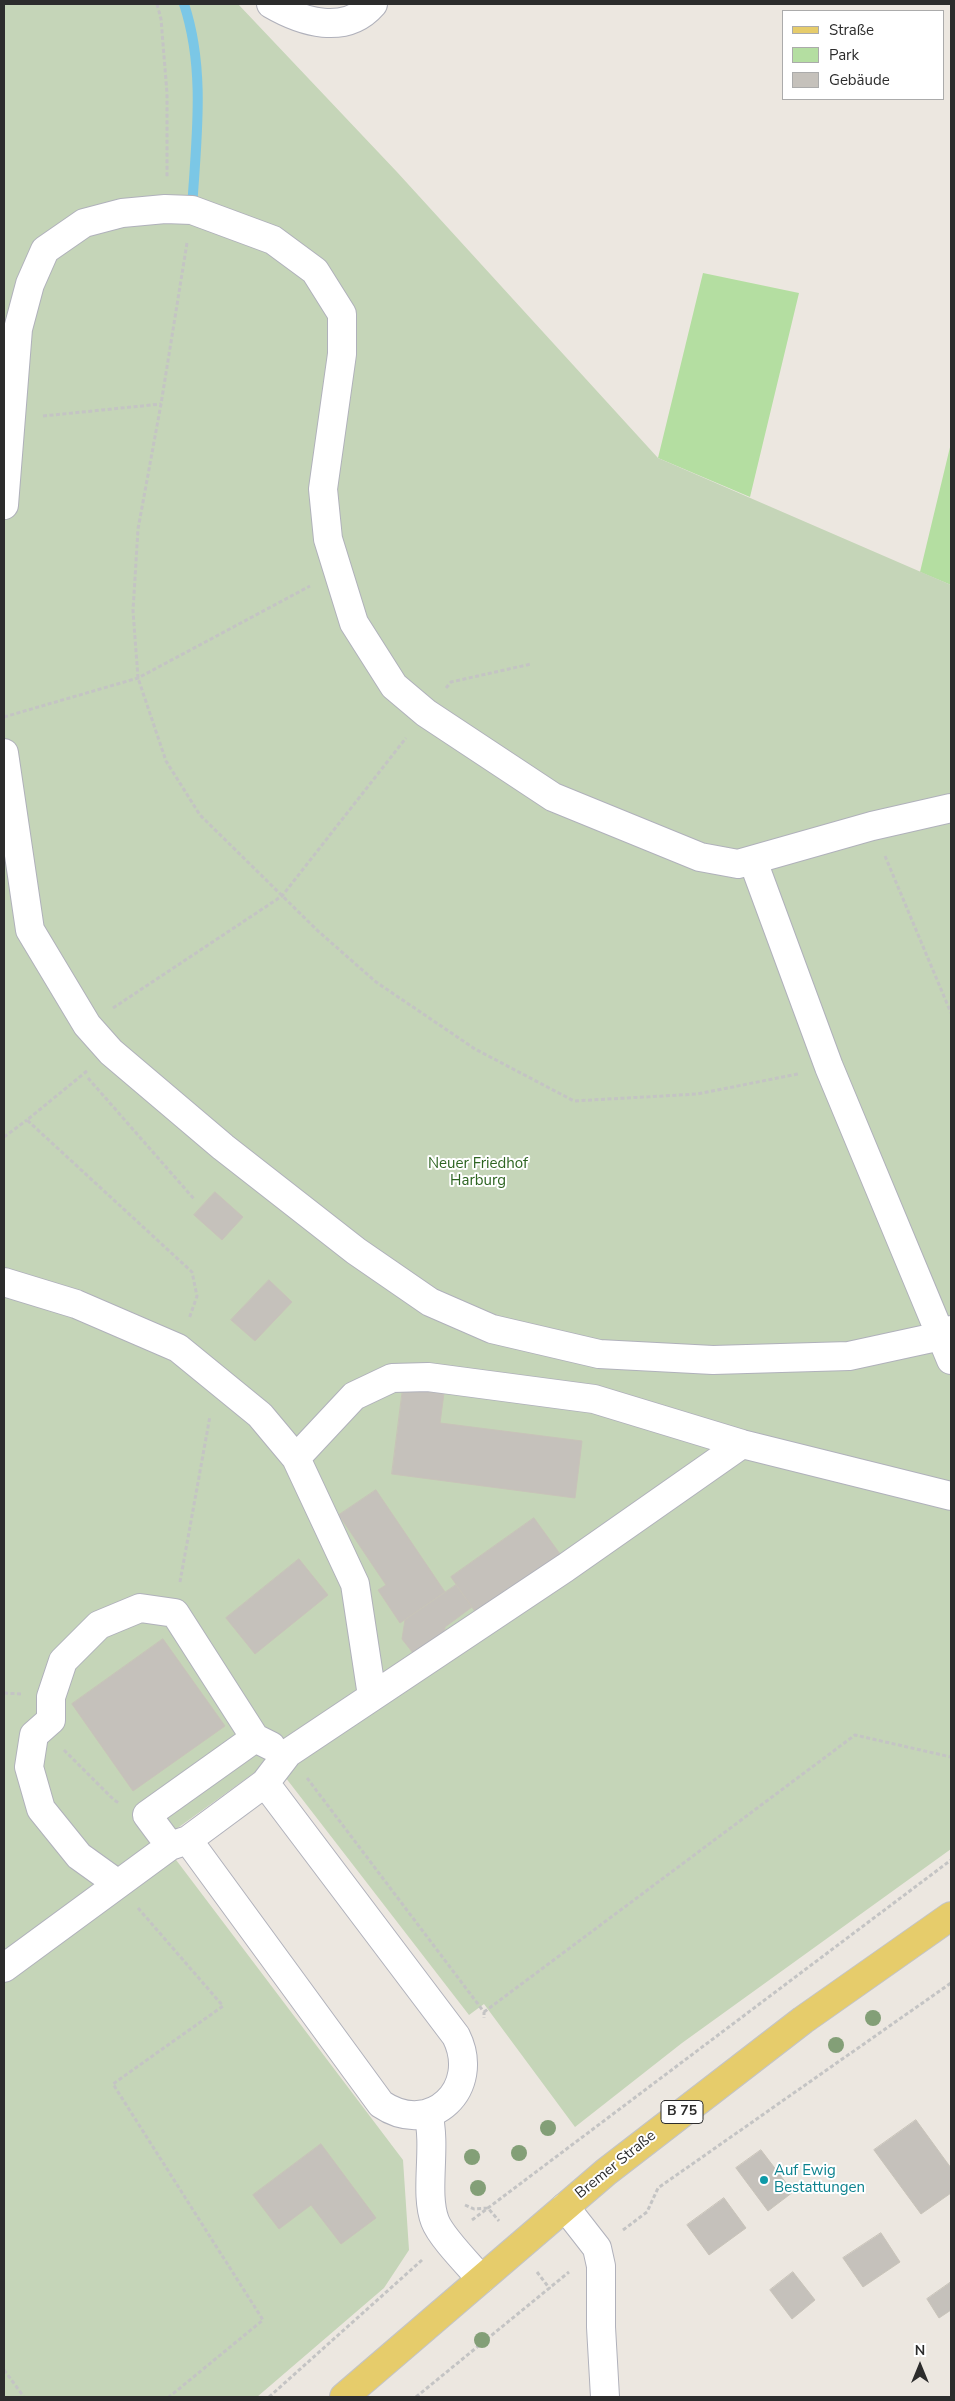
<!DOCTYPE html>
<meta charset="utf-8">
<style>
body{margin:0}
#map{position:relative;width:955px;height:2401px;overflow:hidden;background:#ece7e0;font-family:"Nunito Sans",sans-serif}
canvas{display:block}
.frame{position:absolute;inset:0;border:5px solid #2c2c2c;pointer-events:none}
.legend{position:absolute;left:782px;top:10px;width:162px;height:90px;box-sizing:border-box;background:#fff;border:1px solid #ababab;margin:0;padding:6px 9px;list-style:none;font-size:15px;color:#2c2c2c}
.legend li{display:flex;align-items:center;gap:10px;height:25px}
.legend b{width:25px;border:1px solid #ababab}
.north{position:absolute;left:895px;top:2341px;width:50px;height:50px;-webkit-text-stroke:4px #fff;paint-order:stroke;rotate:0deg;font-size:14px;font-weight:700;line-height:20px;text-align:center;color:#2c2c2c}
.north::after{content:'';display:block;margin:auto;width:18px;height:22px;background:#2c2c2c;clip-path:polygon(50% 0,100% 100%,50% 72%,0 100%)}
</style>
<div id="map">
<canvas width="955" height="2401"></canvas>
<div class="frame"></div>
<ul class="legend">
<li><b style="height:6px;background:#e6cc6b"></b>Straße</li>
<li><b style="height:14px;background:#b4dea1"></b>Park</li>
<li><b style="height:14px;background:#c5c1bb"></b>Gebäude</li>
</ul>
<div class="north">N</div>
</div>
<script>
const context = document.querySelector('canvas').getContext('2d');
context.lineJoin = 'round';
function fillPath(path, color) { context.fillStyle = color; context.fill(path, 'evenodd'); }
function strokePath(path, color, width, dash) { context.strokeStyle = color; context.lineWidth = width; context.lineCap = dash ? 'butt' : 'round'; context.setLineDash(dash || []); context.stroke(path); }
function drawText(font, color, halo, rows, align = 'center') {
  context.font = font + ' "Nunito Sans",sans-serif'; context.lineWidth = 4; context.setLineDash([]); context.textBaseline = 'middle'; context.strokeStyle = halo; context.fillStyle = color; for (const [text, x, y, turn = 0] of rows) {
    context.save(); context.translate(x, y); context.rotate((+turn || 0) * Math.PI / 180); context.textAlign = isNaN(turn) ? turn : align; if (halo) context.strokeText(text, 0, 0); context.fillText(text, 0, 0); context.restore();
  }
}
const green = new Path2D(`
 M 703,273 L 799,293 L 750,497 L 658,458 Z
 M 951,443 L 951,585 L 920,572 Z`);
const cemetery = new Path2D(`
 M 4,4 L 238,4 L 397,172 L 658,458 L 951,585 L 951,1849 L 682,2043 L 575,2127 L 484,2004 L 469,2015 L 272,1760 L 161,1840 L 403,2160 L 409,2250 L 384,2288 L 257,2397 L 4,2397 Z`);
const stream = new Path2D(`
 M 184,4 C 206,70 196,141 192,209`);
const building = new Path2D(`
 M 215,1192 L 243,1217 L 222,1240 L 194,1215 Z
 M 269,1280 L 292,1302 L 255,1341 L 231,1320 Z
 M 403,1388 L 444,1393 L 440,1423 L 582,1441 L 575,1498 L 392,1474 Z
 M 376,1490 L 445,1592 L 400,1623 L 378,1590 L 386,1585 L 339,1515 Z
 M 534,1518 L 560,1554 L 476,1613 L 451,1577 Z
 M 299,1559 L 328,1595 L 255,1654 L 226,1618 Z
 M 456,1585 L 472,1607 L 445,1627 L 443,1645 L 413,1653 L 402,1639 L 405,1620 Z
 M 163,1639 L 225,1726 L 133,1791 L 72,1704 Z
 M 916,2120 L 951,2168 L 951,2193 L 921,2214 L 874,2150 Z
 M 321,2144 L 376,2218 L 341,2244 L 311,2205 L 279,2229 L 253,2195 Z
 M 761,2150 L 793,2192 L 768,2211 L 736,2168 Z
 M 724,2198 L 746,2228 L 709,2255 L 687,2225 Z
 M 881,2233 L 900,2262 L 863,2287 L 843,2258 Z
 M 793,2272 L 815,2300 L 792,2319 L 770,2290 Z
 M 951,2282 L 951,2310 L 939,2318 L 927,2299 Z`);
const path = new Path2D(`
 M 157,4 L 161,19 L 167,93 L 167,177
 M 187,243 L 161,404 L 138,529 L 133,611 L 138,678 L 166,761 L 200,815 L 318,931 L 376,982 L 475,1049 L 574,1101 L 697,1094 L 798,1074
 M 43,416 L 161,404
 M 446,688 L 451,682 L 531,664
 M 4,717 L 138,678 L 310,586
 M 885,856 L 951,1013
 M 113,1008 L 282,896 L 406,738
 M 87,1071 L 27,1120 L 192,1272 L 197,1296 L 189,1319
 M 88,1078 L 194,1199
 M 4,1137 L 27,1120
 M 180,1582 L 210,1416
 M 4,1693 L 21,1694
 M 64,1750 L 114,1800 L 119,1803
 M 307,1778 L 484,2012 L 484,2018
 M 138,1908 L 223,2006 L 113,2084 L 263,2320 L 169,2397
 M 484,2012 L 855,1735 L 951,1757
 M 465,2205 L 474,2209 L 488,2208 L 499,2221
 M 472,2220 L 951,1860
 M 623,2230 L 647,2212 L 658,2188 L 951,1983
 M 537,2272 L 550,2289
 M 4,2370 L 24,2397
 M 269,2397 L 422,2260
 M 416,2397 L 569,2272`);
const minor = new Path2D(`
 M 271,4 C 302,22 345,36 373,4
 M 4,505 L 18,329 L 30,284 L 45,250 L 84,223 L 122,213 L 165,209 L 192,210 L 273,240 L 315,271 L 342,314 L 342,354 L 323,489 L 328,539 L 354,623 L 394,686 L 426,713 L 553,797 L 700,857 L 738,864 L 872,826 L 951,808
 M 4,753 L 30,930 L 87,1025 L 111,1052 L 223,1147 L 356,1251 L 430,1302 L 492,1329 L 599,1354 L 713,1360 L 849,1356 L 941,1336 L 951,1330
 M 753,861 L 829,1067 L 951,1360
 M 4,1282 L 76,1304 L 178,1348 L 260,1415 L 296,1458 L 355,1584 L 372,1696
 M 296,1458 L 354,1396 L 392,1378 L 428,1377 L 594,1399 L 742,1444 L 951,1496
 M 265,1783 L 456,2036 C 482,2088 431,2138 381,2104 L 188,1840 Z
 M 265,1783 L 288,1753 L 565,1568 L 742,1444
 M 170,1846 L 147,1815 L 255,1738 L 271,1746
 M 118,1884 L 79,1856 L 41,1809 L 29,1767 L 34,1735 L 51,1720 L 51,1697 L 63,1661 L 99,1625 L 140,1608 L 175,1613 L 255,1738
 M 4,1968 L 170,1846 L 188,1840
 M 428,2113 C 437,2148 424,2192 435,2221 C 441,2237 469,2265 481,2279
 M 565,2207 L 597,2248 L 601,2266 L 601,2327 L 605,2397`);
const major = new Path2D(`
 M 344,2397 L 606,2172 L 803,2020 L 951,1916`);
const trees = [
 [873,2018],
 [836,2045],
 [548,2128],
 [519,2153],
 [472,2157],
 [478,2188],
 [482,2340]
];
const markers = [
 [764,2180,5,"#0f9aa8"]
];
const shields = [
 [682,2112,42]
];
const shieldNames = [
 ["B 75",682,2112]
];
const parkNames = [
 ["Neuer Friedhof",478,1164],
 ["Harburg",478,1181]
];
const streetNames = [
 ["Bremer Straße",616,2165,-39]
];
const cultureNames = [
 ["Auf Ewig",774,2171],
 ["Bestattungen",774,2188]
];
fillPath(green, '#b4dea1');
fillPath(cemetery, '#c5d5b8');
strokePath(stream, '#7bc7e6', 10);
fillPath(building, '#c5c1bb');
strokePath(building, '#c8c3b9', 1);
strokePath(minor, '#b0b1bb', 30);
strokePath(major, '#c4c4c4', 30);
strokePath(path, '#c4c4c4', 3, [4, 2.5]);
strokePath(minor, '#fff', 28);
strokePath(major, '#e6cc6b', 28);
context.fillStyle = '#839f77';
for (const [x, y] of trees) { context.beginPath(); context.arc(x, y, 8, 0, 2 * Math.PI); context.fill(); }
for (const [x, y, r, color] of markers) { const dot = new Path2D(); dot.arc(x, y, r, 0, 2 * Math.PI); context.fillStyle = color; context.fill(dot); strokePath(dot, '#fff', 2); }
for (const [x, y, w] of shields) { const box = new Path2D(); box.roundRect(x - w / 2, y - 11.5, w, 23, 4); context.fillStyle = '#fff'; context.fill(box); strokePath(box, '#2c2c2c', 1); }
drawText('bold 14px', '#2c2c2c', null, shieldNames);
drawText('15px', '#2d6421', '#fff', parkNames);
drawText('15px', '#2c2c2c', '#fff', streetNames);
drawText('15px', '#0d838f', '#fff', cultureNames, 'left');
</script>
